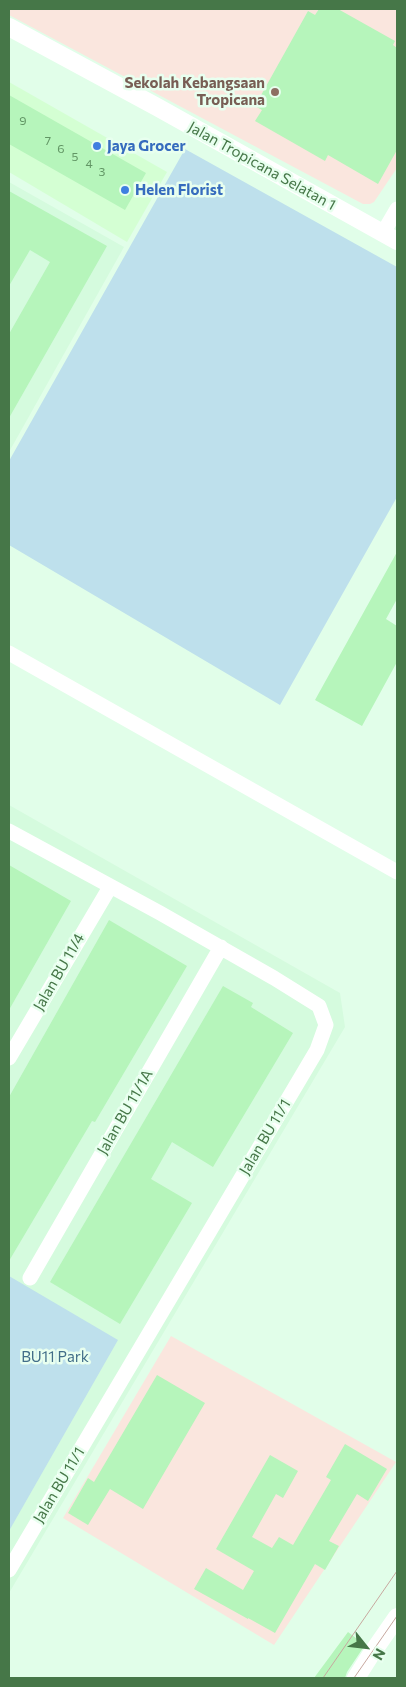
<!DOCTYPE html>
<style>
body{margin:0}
#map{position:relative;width:406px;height:1687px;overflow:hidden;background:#e1fee9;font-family:Commissioner,sans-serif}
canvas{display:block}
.frame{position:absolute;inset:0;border:10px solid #467748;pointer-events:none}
.north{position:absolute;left:341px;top:1622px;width:50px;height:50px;-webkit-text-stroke:4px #e8ffef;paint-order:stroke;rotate:119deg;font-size:14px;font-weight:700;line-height:20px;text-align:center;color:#467748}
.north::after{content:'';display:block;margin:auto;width:18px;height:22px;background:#467748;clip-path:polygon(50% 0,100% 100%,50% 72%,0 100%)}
</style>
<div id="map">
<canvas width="406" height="1687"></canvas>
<div class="frame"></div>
<div class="north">N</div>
</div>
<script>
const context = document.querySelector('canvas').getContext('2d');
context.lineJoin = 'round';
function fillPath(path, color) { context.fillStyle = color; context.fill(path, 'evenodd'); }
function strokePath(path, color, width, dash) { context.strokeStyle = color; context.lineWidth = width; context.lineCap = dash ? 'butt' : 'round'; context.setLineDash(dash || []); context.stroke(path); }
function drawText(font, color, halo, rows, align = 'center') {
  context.font = font + ' Commissioner,sans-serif'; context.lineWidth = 5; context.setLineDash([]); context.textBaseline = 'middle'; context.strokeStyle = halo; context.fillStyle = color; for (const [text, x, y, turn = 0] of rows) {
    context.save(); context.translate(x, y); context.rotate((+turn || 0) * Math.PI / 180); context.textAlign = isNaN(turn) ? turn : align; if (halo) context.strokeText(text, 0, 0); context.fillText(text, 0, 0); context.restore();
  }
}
const residential = new Path2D(`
 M 9,182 L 124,247 L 9,452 Z
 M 9,805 L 340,993 L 345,1027 L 9,1593 Z`);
const commercial = new Path2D(`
 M 9,82 L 167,172 L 127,242 L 9,172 Z`);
const education = new Path2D(`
 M 9,9 L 397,9 L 397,168 L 374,202 L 370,204 L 363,204 L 9,15 Z
 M 171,1336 L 396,1462 L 274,1645 L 63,1518 Z`);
const green = new Path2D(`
 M 185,149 L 397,267 L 397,497 L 280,705 L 9,545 L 9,461 Z
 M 9,1276 L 118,1340 L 9,1531 Z`);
const building = new Path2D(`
 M 319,9 L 338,9 L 395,41 L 393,45 L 397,48 L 397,150 L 378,184 L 328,155 L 325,161 L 255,121 L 262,110 L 255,106 L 308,11 L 315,15 Z
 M 9,95 L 146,173 L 125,210 L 9,144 Z
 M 9,191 L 107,246 L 9,418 L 9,334 L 50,262 L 30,250 L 9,286 Z
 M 397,552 L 397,599 L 386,619 L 397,626 L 397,662 L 362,726 L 315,700 Z
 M 9,865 L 71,901 L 9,1010 Z
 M 109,920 L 187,966 L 95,1122 L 92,1121 L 9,1261 L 9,1097 Z
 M 223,986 L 253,1003 L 251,1007 L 293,1033 L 213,1167 L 172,1142 L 151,1179 L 192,1203 L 120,1324 L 50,1282 Z
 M 157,1375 L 205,1403 L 143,1509 L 110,1489 L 88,1525 L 68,1513 L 88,1478 L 94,1482 Z
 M 345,1444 L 387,1469 L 368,1501 L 357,1494 L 329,1541 L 339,1546 L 325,1570 L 315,1564 L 275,1633 L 248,1618 L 248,1619 L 194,1589 L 206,1568 L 243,1590 L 254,1571 L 216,1549 L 270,1455 L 298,1471 L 283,1498 L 276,1494 L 252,1537 L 272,1548 L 279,1537 L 293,1545 L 331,1480 L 326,1477 Z
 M 348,1632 L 365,1645 L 347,1672 L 345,1678 L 314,1678 Z`);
const minor = new Path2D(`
 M 383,233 L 397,209
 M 9,653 L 397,872
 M 9,831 L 160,913 L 274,978 L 319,1006 L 326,1025 L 317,1050 L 9,1570
 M 9,1058 L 110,887
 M 30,1278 L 221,947`);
const tertiary = new Path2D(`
 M 9,27 L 157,107 L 397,241
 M 356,1678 L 370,1656 L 397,1617`);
const tram = new Path2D(`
 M 323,1678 L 397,1571
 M 354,1678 L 397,1616`);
const markers = [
 [275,92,5,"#8d6e63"],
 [97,146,5,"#3f7fe0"],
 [125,190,5,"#3f7fe0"]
];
const numberNames = [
 ["9",23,121],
 ["7",48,141],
 ["6",61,149],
 ["5",75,157],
 ["4",89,164],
 ["3",102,172]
];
const educationNames = [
 ["Sekolah Kebangsaan",265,83],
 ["Tropicana",265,100]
];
const shopNames = [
 ["Jaya Grocer",107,146],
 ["Helen Florist",135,190]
];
const streetNames = [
 ["Jalan Tropicana Selatan 1",262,166,29],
 ["Jalan BU 11/4",59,972,-60],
 ["Jalan BU 11/1A",125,1112,-60],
 ["Jalan BU 11/1",265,1137,-59],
 ["Jalan BU 11/1",59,1485,-59]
];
const parkNames = [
 ["BU11 Park",55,1357]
];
fillPath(residential, '#d5fbde');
fillPath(commercial, '#d4ffd3');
fillPath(education, '#fae6de');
fillPath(green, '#bee0ec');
fillPath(building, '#b6f5bb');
strokePath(minor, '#fff', 15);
strokePath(tertiary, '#fff', 18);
strokePath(tram, '#c7a89f', 1);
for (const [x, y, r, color] of markers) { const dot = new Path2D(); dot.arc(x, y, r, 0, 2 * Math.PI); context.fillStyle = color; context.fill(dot); strokePath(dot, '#e8ffef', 2); }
drawText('12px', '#629665', null, numberNames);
drawText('bold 15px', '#785e54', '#e8ffef', educationNames, 'right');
drawText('bold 15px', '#366cbe', '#e8ffef', shopNames, 'left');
drawText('15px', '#467748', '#e8ffef', streetNames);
drawText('15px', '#426e89', '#e8ffef', parkNames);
</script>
